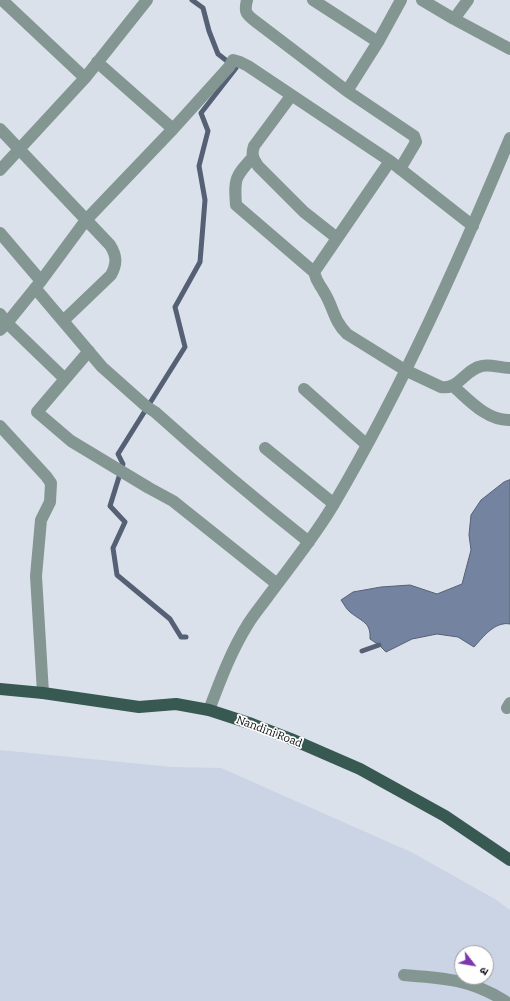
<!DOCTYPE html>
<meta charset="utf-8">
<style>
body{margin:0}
#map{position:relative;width:510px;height:1001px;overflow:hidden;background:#dae1eb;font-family:Bitter,"Noto Sans Devanagari",serif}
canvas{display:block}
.north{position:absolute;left:454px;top:945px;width:40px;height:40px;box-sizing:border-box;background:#fff;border:1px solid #9e9fa0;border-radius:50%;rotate:121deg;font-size:11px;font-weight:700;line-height:16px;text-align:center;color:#0c0e11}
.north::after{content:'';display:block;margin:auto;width:14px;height:18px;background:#7b37ab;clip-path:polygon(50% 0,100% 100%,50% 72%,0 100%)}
</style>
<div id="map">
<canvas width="510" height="1001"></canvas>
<div class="north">उ</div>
</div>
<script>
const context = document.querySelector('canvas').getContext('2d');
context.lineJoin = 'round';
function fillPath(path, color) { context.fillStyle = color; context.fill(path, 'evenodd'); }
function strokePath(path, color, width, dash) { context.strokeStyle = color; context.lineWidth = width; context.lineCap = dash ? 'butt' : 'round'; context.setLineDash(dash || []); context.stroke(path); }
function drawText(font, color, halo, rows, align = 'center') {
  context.font = font + ' Bitter,serif'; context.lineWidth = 3.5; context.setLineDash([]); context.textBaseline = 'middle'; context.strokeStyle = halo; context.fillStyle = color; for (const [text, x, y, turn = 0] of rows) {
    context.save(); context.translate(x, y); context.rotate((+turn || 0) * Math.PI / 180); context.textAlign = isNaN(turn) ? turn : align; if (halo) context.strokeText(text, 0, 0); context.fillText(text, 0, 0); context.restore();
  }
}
const built = new Path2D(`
 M 0,750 L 172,767 L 221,768 L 411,852 L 495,899 L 510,910 L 510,1001 L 0,1001 ZM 462,953 L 486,953 L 486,977 L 462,977 Z`);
const water = new Path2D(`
 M 510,480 L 510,624 C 495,621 483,637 474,647 L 458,637 L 437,634 L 412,639 L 386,652 L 379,645 L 370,639 C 371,622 362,622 350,612 C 346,609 344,604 341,600 L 353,592 L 381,587 L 410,585 L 437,594 L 462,584 L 471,550 L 469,535 L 471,515 L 481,500 L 504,482 Z`);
const stream = new Path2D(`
 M 186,637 L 181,637 L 170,619 L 117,575 L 113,548 L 125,522 L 110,506 L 123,464 L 118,454 L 185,347 L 175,307 L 200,262 L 205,200 L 199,166 L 208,131 L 201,113 L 236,68 L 218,54 L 209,31 L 203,8 L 192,0
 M 362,651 L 379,645`);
const minor = new Path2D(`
 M 2,0 L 85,78
 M 247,0 C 244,12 246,14 255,21 L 347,91 L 414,136 L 416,142 L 400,169
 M 313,0 L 378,42
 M 422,0 L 454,19 L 510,49
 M 454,19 L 468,0
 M 97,62 L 173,129
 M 347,91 L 378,42 L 401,0
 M 291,96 L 254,146 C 251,155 253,158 258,166 L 304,212 L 337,238
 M 0,129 L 110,245 C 117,256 117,264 111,275 L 63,321
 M 253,157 C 235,177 234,178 236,205 L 314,272 C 317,283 319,283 324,292 C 334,308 333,320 347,334 L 405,370 L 441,387 C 459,390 465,369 482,366 C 491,364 500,368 510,368
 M 0,170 L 85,78 L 147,0
 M 0,233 L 41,281
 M 314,272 L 390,161
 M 35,288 L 102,367 L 147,407 L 155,412 C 205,457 256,500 309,542
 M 0,314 L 7,323 L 65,379
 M 0,330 L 7,323 L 41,281 L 86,220 L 173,129 L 229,67 L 233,60 L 240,62 L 248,66 L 390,161 L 473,226
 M 89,351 L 37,412 L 71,441 L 149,488 L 173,501 L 277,584
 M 453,386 C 469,400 487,421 510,420
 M 304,389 L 367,445
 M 0,426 L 46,476 L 51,483 L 50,502 L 41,520 L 36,576 L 43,693
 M 265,448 L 334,504
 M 507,708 L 510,703
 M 209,710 C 220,681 231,651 248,624 C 254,614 262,605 269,595 C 291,565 316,535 335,502 C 403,386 458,262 510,138
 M 404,975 C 444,978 470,979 505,1001`);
const major = new Path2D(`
 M 0,689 L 43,693 L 139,707 L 176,704 L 209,710 L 252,724 L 291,739 L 360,769 L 445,816 L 510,860`);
const streetNames = [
 ["Nandini Road",269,732,21]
];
fillPath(built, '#cad4e5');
fillPath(water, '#7483a0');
strokePath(water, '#556075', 1);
strokePath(stream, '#556075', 5);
strokePath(minor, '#849692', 12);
strokePath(major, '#385952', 12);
drawText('11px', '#0c0e11', '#fff', streetNames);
</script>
